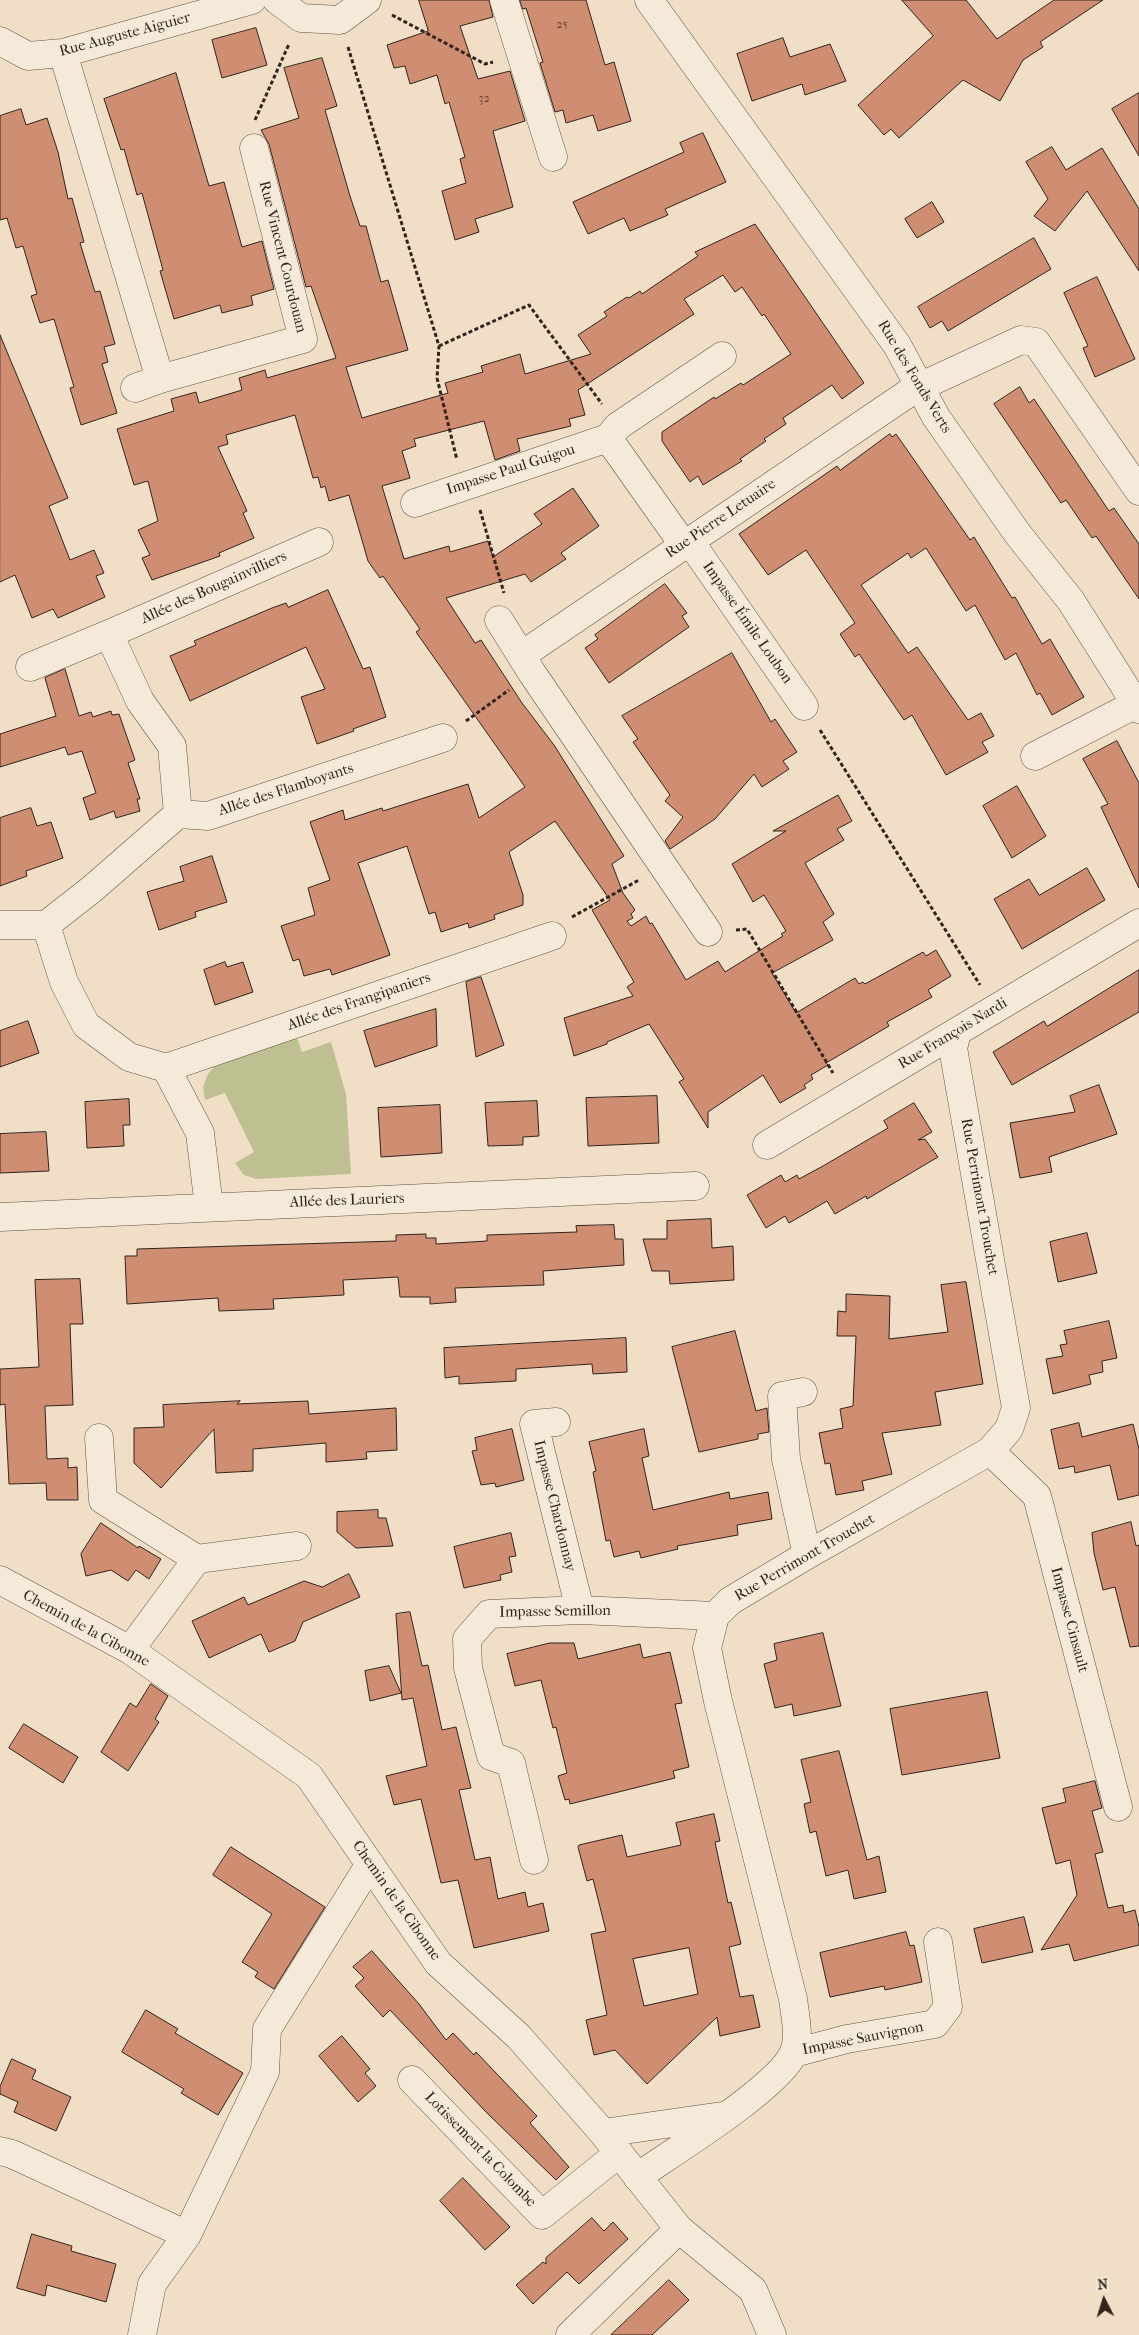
<!DOCTYPE html>
<meta charset="utf-8">
<style>
body{margin:0}
#map{position:relative;width:1139px;height:2335px;overflow:hidden;background:#f0dfc6;font-family:"IM FELL French Canon",serif}
canvas{display:block}
.north{position:absolute;left:1079px;top:2275px;width:50px;height:50px;-webkit-text-stroke:4px #f5eada;paint-order:stroke;rotate:355deg;font-size:14px;font-weight:700;line-height:20px;text-align:center;color:#33231c}
.north::after{content:'';display:block;margin:auto;width:18px;height:22px;background:#33231c;clip-path:polygon(50% 0,100% 100%,50% 72%,0 100%)}
</style>
<div id="map">
<canvas width="1139" height="2335"></canvas>
<div class="north">N</div>
</div>
<script>
const context = document.querySelector('canvas').getContext('2d');
context.lineJoin = 'round';
function fillPath(path, color) { context.fillStyle = color; context.fill(path, 'evenodd'); }
function strokePath(path, color, width, dash) { context.strokeStyle = color; context.lineWidth = width; context.lineCap = dash ? 'butt' : 'round'; context.setLineDash(dash || []); context.stroke(path); }
function drawText(font, color, halo, rows, align = 'center') {
  context.font = font + ' "IM FELL French Canon",serif'; context.lineWidth = 5; context.setLineDash([]); context.textBaseline = 'middle'; context.strokeStyle = halo; context.fillStyle = color; for (const [text, x, y, turn = 0] of rows) {
    context.save(); context.translate(x, y); context.rotate((+turn || 0) * Math.PI / 180); context.textAlign = isNaN(turn) ? turn : align; if (halo) context.strokeText(text, 0, 0); context.fillText(text, 0, 0); context.restore();
  }
}
const green = new Path2D(`
 M 296,1035 L 302,1052 L 331,1042 L 346,1094 L 351,1174 L 256,1179 L 244,1175 L 235,1163 L 254,1152 L 225,1093 L 205,1100 L 203,1087 L 208,1074 L 218,1062 Z`);
const building = new Path2D(`
 M 419,0 L 489,0 L 493,17 L 460,26 L 478,79 L 510,71 L 525,121 L 493,131 L 513,207 L 475,219 L 479,232 L 455,240 L 442,191 L 466,183 L 460,159 L 465,157 L 449,102 L 445,104 L 437,75 L 410,84 L 405,66 L 394,68 L 387,45 L 428,31 Z
 M 520,0 L 586,0 L 605,65 L 614,62 L 631,121 L 598,131 L 593,115 L 566,123 L 563,110 L 555,112 L 540,63 L 543,62 L 526,8 L 523,9 Z
 M 902,0 L 966,0 L 997,39 L 1054,0 L 1103,0 L 1040,42 L 1043,47 L 1023,60 L 1000,101 L 963,80 L 899,138 L 891,129 L 884,135 L 858,105 L 933,36 Z
 M 256,28 L 267,65 L 222,78 L 212,40 Z
 M 783,38 L 790,57 L 830,44 L 846,81 L 805,95 L 802,84 L 752,101 L 737,54 Z
 M 322,58 L 337,106 L 325,110 L 350,196 L 360,226 L 366,226 L 381,282 L 388,280 L 408,350 L 346,367 L 362,418 L 448,393 L 445,383 L 483,372 L 481,366 L 520,354 L 525,374 L 591,354 L 578,335 L 607,316 L 604,312 L 627,297 L 629,298 L 640,291 L 642,294 L 698,256 L 695,252 L 755,224 L 864,383 L 842,399 L 832,385 L 783,418 L 786,424 L 764,439 L 766,441 L 740,459 L 742,461 L 703,485 L 698,476 L 690,482 L 662,441 L 662,432 L 714,397 L 715,399 L 741,383 L 743,385 L 791,354 L 764,314 L 762,316 L 742,287 L 735,292 L 723,275 L 684,299 L 694,314 L 578,390 L 585,415 L 569,419 L 571,426 L 517,439 L 520,451 L 495,460 L 484,421 L 414,439 L 416,446 L 402,451 L 410,478 L 382,486 L 404,559 L 449,546 L 450,552 L 488,541 L 493,557 L 542,524 L 534,514 L 573,488 L 599,526 L 561,553 L 566,559 L 531,582 L 525,574 L 446,598 L 475,643 L 481,640 L 522,703 L 554,745 L 624,856 L 612,864 L 623,893 L 635,910 L 631,914 L 633,918 L 627,921 L 631,926 L 646,916 L 650,924 L 652,923 L 686,980 L 718,961 L 725,972 L 783,936 L 781,934 L 786,931 L 764,895 L 753,902 L 732,864 L 786,831 L 773,831 L 838,795 L 852,821 L 837,829 L 844,840 L 805,863 L 834,914 L 823,922 L 833,940 L 772,973 L 796,1013 L 855,978 L 859,984 L 863,982 L 865,984 L 923,952 L 926,956 L 936,950 L 951,976 L 928,990 L 932,997 L 887,1022 L 889,1026 L 826,1063 L 828,1065 L 811,1075 L 813,1079 L 804,1085 L 806,1088 L 780,1103 L 763,1075 L 708,1112 L 708,1128 L 679,1082 L 684,1079 L 649,1024 L 607,1042 L 607,1044 L 574,1056 L 564,1018 L 633,996 L 627,987 L 634,982 L 592,910 L 610,900 L 555,821 L 509,852 L 523,895 L 523,905 L 494,915 L 495,919 L 469,928 L 468,923 L 441,932 L 435,912 L 429,914 L 407,846 L 358,863 L 390,955 L 332,975 L 330,969 L 304,976 L 299,959 L 293,961 L 281,926 L 315,915 L 308,888 L 330,880 L 310,822 L 343,810 L 345,820 L 382,808 L 383,811 L 468,784 L 479,818 L 525,787 L 416,632 L 420,629 L 383,576 L 380,578 L 368,561 L 349,495 L 329,501 L 325,486 L 321,488 L 318,477 L 313,478 L 295,415 L 226,435 L 228,444 L 218,447 L 247,511 L 243,513 L 254,538 L 219,553 L 220,556 L 152,580 L 142,558 L 150,555 L 138,530 L 158,521 L 148,481 L 134,485 L 117,429 L 174,411 L 171,399 L 196,392 L 199,403 L 242,390 L 239,378 L 265,370 L 267,378 L 336,358 L 311,286 L 306,287 L 269,144 L 261,130 L 299,118 L 284,68 Z
 M 176,73 L 209,186 L 224,182 L 242,247 L 262,241 L 274,289 L 251,296 L 253,305 L 222,313 L 220,305 L 174,319 L 160,271 L 163,270 L 142,193 L 137,195 L 124,149 L 121,150 L 104,99 Z
 M 1139,93 L 1139,156 L 1112,109 Z
 M 21,109 L 26,125 L 47,118 L 58,152 L 68,199 L 72,198 L 84,242 L 80,243 L 95,292 L 100,291 L 115,344 L 104,347 L 108,362 L 102,364 L 117,413 L 81,425 L 70,388 L 74,387 L 54,319 L 40,323 L 31,296 L 37,294 L 23,246 L 16,248 L 7,218 L 0,220 L 0,116 Z
 M 703,133 L 726,182 L 665,209 L 668,215 L 630,231 L 624,218 L 588,234 L 573,202 L 684,152 L 680,143 Z
 M 1052,147 L 1066,170 L 1102,148 L 1139,209 L 1139,271 L 1087,191 L 1055,231 L 1034,216 L 1048,199 L 1026,162 Z
 M 932,202 L 944,222 L 917,238 L 905,219 Z
 M 1034,238 L 1051,269 L 948,331 L 942,321 L 930,328 L 918,307 Z
 M 1097,277 L 1135,359 L 1095,377 L 1083,348 L 1088,346 L 1064,293 Z
 M 0,335 L 68,498 L 49,506 L 70,560 L 94,550 L 104,573 L 96,576 L 105,597 L 58,618 L 53,609 L 32,618 L 15,575 L 0,582 Z
 M 1020,387 L 1029,403 L 1034,399 L 1109,511 L 1114,508 L 1139,544 L 1139,599 L 1096,536 L 1092,538 L 1066,500 L 1061,503 L 994,404 Z
 M 890,434 L 892,437 L 896,434 L 970,540 L 974,537 L 1012,598 L 1015,597 L 1042,644 L 1050,639 L 1084,697 L 1052,715 L 1040,693 L 1037,695 L 1016,653 L 1005,660 L 975,605 L 966,611 L 926,548 L 911,558 L 908,553 L 861,585 L 908,653 L 917,647 L 968,720 L 981,713 L 994,736 L 982,742 L 988,752 L 946,775 L 912,715 L 904,720 L 859,654 L 855,657 L 840,634 L 855,623 L 806,550 L 768,575 L 739,534 L 837,466 L 840,470 Z
 M 665,584 L 687,613 L 682,616 L 689,627 L 609,683 L 585,648 L 598,639 L 595,635 Z
 M 328,590 L 363,669 L 370,667 L 386,717 L 353,729 L 354,731 L 317,744 L 301,697 L 325,689 L 306,647 L 190,701 L 170,656 L 196,645 L 194,641 L 272,608 L 286,603 L 288,607 Z
 M 732,653 L 771,722 L 775,719 L 797,752 L 783,761 L 789,769 L 762,787 L 754,774 L 715,819 L 670,849 L 665,841 L 683,817 L 665,801 L 670,795 L 633,742 L 638,739 L 622,716 Z
 M 65,669 L 79,716 L 91,712 L 93,717 L 111,711 L 112,715 L 119,714 L 135,760 L 128,763 L 140,799 L 137,799 L 140,811 L 116,818 L 114,811 L 90,820 L 83,798 L 96,793 L 82,751 L 68,755 L 65,747 L 0,767 L 0,734 L 56,716 L 45,678 Z
 M 1117,741 L 1139,783 L 1139,888 L 1101,807 L 1108,804 L 1083,759 Z
 M 1017,786 L 1046,836 L 1012,858 L 983,806 Z
 M 31,808 L 37,826 L 51,822 L 63,858 L 26,871 L 27,876 L 0,886 L 0,818 Z
 M 212,856 L 227,902 L 195,912 L 196,917 L 159,930 L 147,892 L 184,881 L 180,867 Z
 M 1087,868 L 1105,900 L 1022,949 L 994,899 L 1029,879 L 1039,895 Z
 M 225,962 L 227,967 L 243,962 L 253,992 L 215,1005 L 204,970 Z
 M 1139,970 L 1139,1012 L 1012,1085 L 993,1052 L 1044,1021 L 1047,1026 Z
 M 481,977 L 504,1045 L 476,1057 L 466,982 Z
 M 436,1009 L 437,1046 L 375,1067 L 364,1031 Z
 M 28,1021 L 39,1053 L 0,1067 L 0,1031 Z
 M 1099,1085 L 1117,1134 L 1049,1157 L 1052,1172 L 1020,1178 L 1010,1123 L 1075,1112 L 1070,1096 Z
 M 657,1096 L 659,1143 L 588,1146 L 586,1098 Z
 M 129,1099 L 130,1125 L 123,1125 L 124,1146 L 87,1148 L 85,1102 Z
 M 537,1101 L 539,1136 L 523,1137 L 523,1145 L 488,1146 L 485,1103 Z
 M 914,1103 L 932,1132 L 918,1140 L 925,1139 L 938,1157 L 867,1199 L 866,1196 L 835,1214 L 827,1201 L 789,1223 L 785,1216 L 766,1228 L 747,1195 L 781,1175 L 785,1182 L 797,1175 L 799,1179 L 823,1166 L 888,1128 L 884,1121 Z
 M 440,1105 L 442,1153 L 381,1157 L 378,1108 Z
 M 46,1132 L 49,1171 L 0,1173 L 0,1134 Z
 M 711,1219 L 712,1248 L 733,1246 L 734,1280 L 670,1284 L 669,1271 L 652,1271 L 643,1239 L 667,1239 L 667,1221 Z
 M 614,1225 L 615,1239 L 623,1239 L 624,1265 L 543,1271 L 544,1285 L 455,1288 L 456,1302 L 430,1304 L 430,1297 L 400,1297 L 398,1277 L 343,1280 L 344,1295 L 273,1299 L 274,1309 L 219,1311 L 218,1298 L 127,1304 L 125,1256 L 137,1256 L 137,1249 L 396,1241 L 396,1235 L 426,1234 L 426,1238 L 436,1238 L 436,1244 L 487,1241 L 487,1235 L 577,1232 L 576,1226 Z
 M 1087,1233 L 1097,1273 L 1058,1282 L 1050,1242 Z
 M 80,1279 L 83,1324 L 70,1324 L 73,1405 L 45,1406 L 47,1459 L 68,1458 L 68,1468 L 77,1467 L 78,1500 L 47,1500 L 46,1483 L 9,1484 L 5,1404 L 0,1405 L 0,1369 L 39,1367 L 35,1280 Z
 M 966,1282 L 983,1384 L 935,1392 L 941,1425 L 882,1433 L 892,1474 L 862,1481 L 864,1490 L 836,1495 L 830,1463 L 825,1464 L 819,1433 L 843,1428 L 840,1409 L 853,1406 L 856,1336 L 837,1336 L 838,1311 L 846,1312 L 846,1294 L 890,1296 L 889,1339 L 948,1332 L 941,1285 Z
 M 1109,1321 L 1117,1358 L 1102,1361 L 1103,1372 L 1089,1375 L 1091,1384 L 1053,1394 L 1046,1359 L 1063,1356 L 1060,1345 L 1067,1344 L 1064,1331 Z
 M 735,1331 L 756,1411 L 767,1408 L 769,1432 L 758,1434 L 758,1439 L 699,1452 L 672,1347 Z
 M 626,1338 L 627,1372 L 593,1374 L 592,1364 L 516,1369 L 516,1381 L 459,1384 L 459,1376 L 445,1378 L 444,1348 Z
 M 240,1401 L 237,1404 L 308,1401 L 309,1414 L 396,1408 L 397,1450 L 366,1452 L 367,1459 L 326,1462 L 326,1443 L 253,1449 L 253,1471 L 216,1473 L 214,1429 L 161,1488 L 134,1463 L 134,1428 L 164,1427 L 163,1405 Z
 M 1079,1423 L 1082,1437 L 1133,1424 L 1139,1449 L 1139,1495 L 1118,1500 L 1110,1465 L 1075,1473 L 1074,1466 L 1059,1469 L 1051,1430 Z
 M 512,1429 L 524,1480 L 496,1487 L 495,1483 L 481,1485 L 472,1451 L 477,1450 L 475,1438 Z
 M 644,1429 L 649,1456 L 642,1458 L 653,1510 L 729,1492 L 730,1499 L 768,1492 L 772,1519 L 737,1525 L 738,1535 L 677,1546 L 678,1549 L 641,1558 L 639,1551 L 614,1557 L 610,1540 L 606,1541 L 593,1472 L 596,1471 L 589,1442 Z
 M 378,1510 L 378,1518 L 386,1518 L 393,1546 L 356,1548 L 337,1532 L 337,1512 Z
 M 1131,1522 L 1136,1546 L 1139,1545 L 1139,1646 L 1130,1647 L 1115,1587 L 1103,1590 L 1094,1553 L 1092,1533 Z
 M 101,1523 L 138,1548 L 139,1546 L 161,1559 L 149,1579 L 136,1570 L 128,1581 L 111,1570 L 86,1576 L 81,1554 Z
 M 511,1533 L 516,1556 L 509,1557 L 512,1572 L 500,1575 L 501,1580 L 464,1588 L 454,1547 Z
 M 349,1574 L 360,1597 L 303,1622 L 295,1641 L 269,1652 L 261,1634 L 209,1658 L 192,1621 L 244,1597 L 248,1605 L 304,1581 L 322,1587 Z
 M 410,1612 L 422,1666 L 428,1665 L 442,1730 L 456,1727 L 471,1788 L 459,1790 L 475,1860 L 490,1857 L 498,1899 L 525,1892 L 528,1907 L 543,1903 L 549,1931 L 474,1948 L 458,1880 L 441,1883 L 421,1799 L 394,1805 L 386,1776 L 427,1766 L 413,1698 L 402,1700 L 396,1614 Z
 M 823,1633 L 841,1706 L 794,1716 L 792,1704 L 775,1708 L 764,1664 L 777,1660 L 774,1644 Z
 M 550,1643 L 574,1643 L 578,1659 L 640,1644 L 643,1658 L 670,1652 L 682,1703 L 675,1704 L 689,1767 L 673,1771 L 675,1778 L 570,1804 L 569,1799 L 565,1800 L 558,1776 L 567,1773 L 556,1727 L 553,1728 L 541,1680 L 515,1686 L 507,1654 Z
 M 389,1666 L 401,1693 L 370,1701 L 365,1671 Z
 M 151,1684 L 168,1696 L 155,1719 L 159,1722 L 128,1771 L 101,1752 L 130,1703 L 136,1707 Z
 M 987,1692 L 1000,1758 L 902,1775 L 890,1709 Z
 M 24,1724 L 78,1757 L 63,1783 L 9,1748 Z
 M 839,1751 L 867,1860 L 879,1856 L 886,1892 L 854,1899 L 848,1870 L 826,1876 L 816,1831 L 810,1833 L 804,1804 L 811,1802 L 801,1760 Z
 M 1095,1781 L 1102,1808 L 1092,1811 L 1103,1852 L 1095,1854 L 1108,1908 L 1123,1905 L 1124,1913 L 1135,1910 L 1139,1927 L 1139,1945 L 1074,1961 L 1069,1944 L 1041,1950 L 1077,1895 L 1070,1860 L 1056,1864 L 1042,1808 L 1066,1802 L 1063,1789 Z
 M 714,1814 L 720,1841 L 715,1842 L 728,1903 L 731,1902 L 741,1944 L 729,1947 L 740,1997 L 753,1995 L 760,2027 L 720,2036 L 717,2017 L 647,2084 L 615,2050 L 594,2055 L 586,2020 L 607,2015 L 591,1934 L 606,1931 L 593,1879 L 587,1881 L 578,1847 L 579,1845 L 622,1835 L 627,1857 L 681,1845 L 676,1823 ZM 689,1948 L 698,1994 L 644,2006 L 633,1959 Z
 M 231,1847 L 325,1907 L 274,1989 L 255,1977 L 258,1972 L 242,1962 L 272,1914 L 213,1875 Z
 M 1024,1917 L 1033,1952 L 982,1963 L 974,1929 Z
 M 906,1932 L 910,1946 L 914,1945 L 922,1982 L 885,1990 L 884,1986 L 830,1997 L 820,1953 Z
 M 372,1951 L 419,2004 L 446,2040 L 453,2033 L 474,2055 L 476,2052 L 537,2116 L 530,2123 L 569,2167 L 556,2180 L 486,2112 L 390,2010 L 383,2017 L 355,1986 L 364,1978 L 353,1967 Z
 M 146,2010 L 178,2029 L 175,2033 L 243,2073 L 218,2115 L 181,2093 L 184,2089 L 122,2052 Z
 M 342,2036 L 370,2069 L 365,2073 L 376,2086 L 358,2102 L 319,2056 Z
 M 12,2059 L 36,2070 L 32,2079 L 71,2097 L 56,2131 L 14,2112 L 18,2102 L 0,2094 L 0,2087 Z
 M 463,2178 L 510,2227 L 485,2250 L 440,2201 Z
 M 592,2218 L 604,2231 L 613,2222 L 628,2239 L 579,2284 L 567,2272 L 533,2304 L 516,2285 L 543,2262 L 546,2264 L 546,2258 Z
 M 32,2234 L 72,2246 L 71,2251 L 116,2264 L 106,2302 L 47,2285 L 45,2296 L 17,2288 Z
 M 669,2280 L 689,2300 L 652,2335 L 611,2335 Z`);
const path = new Path2D(`
 M 392,15 L 485,64 L 493,62
 M 348,47 L 439,346 L 437,378 L 457,460
 M 255,120 L 289,44
 M 439,346 L 529,305 L 602,404
 M 480,510 L 504,593
 M 466,721 L 509,690
 M 820,730 L 980,985
 M 572,917 L 639,880
 M 736,930 L 747,929 L 833,1073`);
const minor = new Path2D(`
 M 277,0 L 301,18 L 340,20 L 367,0
 M 504,0 L 553,157
 M 649,0 L 897,345 L 936,417 L 1017,533 L 1071,601 L 1139,709
 M 0,41 L 28,56 L 63,53 L 252,0
 M 63,53 L 160,379 L 135,388
 M 160,379 L 303,339 L 254,148
 M 415,503 L 608,438
 M 689,540 L 804,706
 M 683,544 L 608,438 L 618,426 L 722,356
 M 499,620 L 532,673 L 708,932
 M 522,655 L 913,390 L 1021,340 L 1036,342 L 1139,491
 M 30,667 L 109,634
 M 1035,756 L 1136,704
 M 178,814 L 172,746 L 140,701 L 109,634 L 319,542
 M 0,925 L 46,925 L 64,982 L 86,1025 L 129,1057 L 166,1068 L 200,1133 L 209,1207
 M 46,925 L 92,889 L 178,814 L 208,816 L 443,738
 M 166,1068 L 552,936
 M 767,1145 L 1139,923
 M 0,1217 L 695,1186
 M 803,1392 L 782,1396 L 786,1459 L 807,1555
 M 556,1422 L 534,1424 L 580,1610
 M 99,1438 L 103,1500 L 197,1559
 M 990,1451 L 1037,1496 L 1118,1807
 M 0,1580 L 130,1650 L 309,1776 L 438,1963 L 519,2037 L 603,2133 L 679,2229 L 753,2290 L 772,2335
 M 130,1650 L 197,1559 L 297,1546
 M 534,1860 L 511,1763 L 491,1756 L 468,1668 L 467,1639 L 489,1614 L 580,1610 L 715,1616
 M 794,2053 L 847,2039 L 935,2024 L 948,2007 L 938,1942
 M 412,2080 L 542,2215 L 618,2154
 M 603,2133 L 722,2116
 M 0,2151 L 12,2154 L 187,2235 L 265,2072 L 267,2029 L 370,1864
 M 637,2177 C 670,2154 781,2086 794,2052 C 800,2036 795,2015 793,1999 L 718,1701 L 707,1648 L 715,1616 L 730,1601 L 807,1555 L 990,1451 L 1009,1429 L 1016,1408 L 953,1048 L 957,1033
 M 142,2335 L 152,2284 L 187,2235
 M 570,2335 L 679,2229`);
const numberNames = [
 ["25",562,25],
 ["32",484,99]
];
const streetNames = [
 ["Rue Auguste Aiguier",125,35,-15],
 ["Rue Vincent Courdouan",282,257,76],
 ["Rue des Fonds Verts",914,377,59],
 ["Impasse Paul Guigou",511,470,-18],
 ["Rue Pierre Letuaire",721,519,-34],
 ["Allée des Bougainvilliers",214,588,-24],
 ["Impasse Émile Loubon",747,623,55],
 ["Allée des Flamboyants",286,790,-18],
 ["Allée des Frangipaniers",359,1002,-19],
 ["Rue François Nardi",953,1034,-31],
 ["Rue Perrimont Trouchet",979,1197,80],
 ["Allée des Lauriers",347,1201,-2],
 ["Impasse Chardonnay",554,1506,76],
 ["Rue Perrimont Trouchet",805,1558,-30],
 ["Impasse Semillon",555,1612,-1],
 ["Impasse Cinsault",1069,1620,75],
 ["Chemin de la Cibonne",86,1629,29],
 ["Chemin de la Cibonne",396,1901,55],
 ["Impasse Sauvignon",863,2039,-11],
 ["Lotissement la Colombe",480,2150,46]
];
fillPath(green, '#bec092');
fillPath(building, '#cf8e71');
strokePath(building, '#33231c', 1);
strokePath(minor, '#625246', 29);
strokePath(path, '#33231c', 3, [4, 2.5]);
strokePath(minor, '#f5eada', 28);
drawText('12px', '#5a3e31', null, numberNames);
drawText('15px', '#33231c', '#f5eada', streetNames);
</script>
